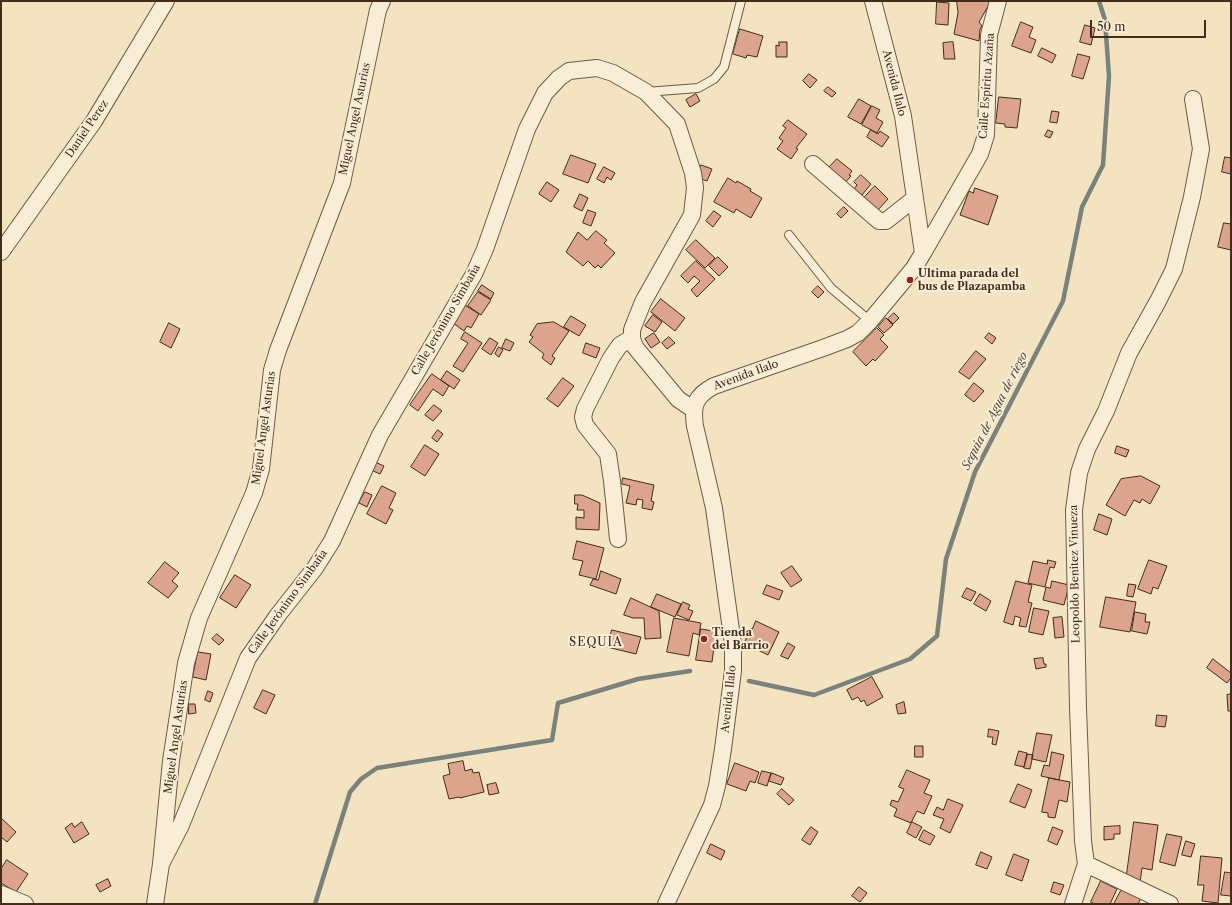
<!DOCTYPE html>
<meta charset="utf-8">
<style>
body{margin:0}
#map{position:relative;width:1232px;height:905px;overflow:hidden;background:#f4e3c0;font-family:"Libre Caslon Text",serif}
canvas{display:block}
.frame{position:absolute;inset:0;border:2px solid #432c1a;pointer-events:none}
.scale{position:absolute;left:1090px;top:20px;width:116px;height:18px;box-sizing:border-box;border:2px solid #432c1a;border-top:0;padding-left:5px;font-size:12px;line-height:14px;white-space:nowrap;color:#432c1a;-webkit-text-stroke:3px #f8edd6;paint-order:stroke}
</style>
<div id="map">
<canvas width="1232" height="905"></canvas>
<div class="frame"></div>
<div class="scale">50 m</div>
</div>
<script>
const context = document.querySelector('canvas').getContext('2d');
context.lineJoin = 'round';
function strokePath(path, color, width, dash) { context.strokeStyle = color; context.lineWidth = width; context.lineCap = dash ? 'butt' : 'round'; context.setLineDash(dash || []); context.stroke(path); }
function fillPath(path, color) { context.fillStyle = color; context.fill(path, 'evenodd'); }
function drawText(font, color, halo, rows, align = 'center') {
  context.font = font + ' "Libre Caslon Text",serif'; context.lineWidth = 4; context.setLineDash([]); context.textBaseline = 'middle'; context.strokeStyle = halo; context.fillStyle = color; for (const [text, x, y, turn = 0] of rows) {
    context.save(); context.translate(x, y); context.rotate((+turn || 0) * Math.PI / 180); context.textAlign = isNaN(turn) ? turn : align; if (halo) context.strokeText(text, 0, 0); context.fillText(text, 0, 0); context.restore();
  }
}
const stream = new Path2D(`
 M 749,681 L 814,695 L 910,659 L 937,636 L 946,559 L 975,472 L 1063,301 L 1082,207 L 1103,165 L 1109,76 L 1105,20 L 1099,1
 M 315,904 L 350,792 L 361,779 L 377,768 L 552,740 L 558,703 L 638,679 L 690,671`);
const building = new Path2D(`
 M 957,1 L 991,1 L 979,22 L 982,26 L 980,29 L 979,41 L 954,34 L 958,13 Z
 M 937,2 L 949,3 L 948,25 L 936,24 Z
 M 1021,22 L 1033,27 L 1029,37 L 1036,40 L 1031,53 L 1012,46 Z
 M 1085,25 L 1095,28 L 1091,45 L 1080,42 Z
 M 740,29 L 763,36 L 757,57 L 747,55 L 746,58 L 733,54 Z
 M 779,42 L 787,42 L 787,57 L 776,57 L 776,45 L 779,46 Z
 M 953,42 L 955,59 L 944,59 L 943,43 Z
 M 1042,48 L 1056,55 L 1052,63 L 1038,56 Z
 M 1078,54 L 1090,57 L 1083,79 L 1072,76 Z
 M 809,74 L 817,80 L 810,88 L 803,81 Z
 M 828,87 L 836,93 L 832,97 L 824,91 Z
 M 696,94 L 700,101 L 690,107 L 686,100 Z
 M 999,97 L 1021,99 L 1017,128 L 1005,127 L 1005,124 L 996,123 Z
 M 859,99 L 871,106 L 861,124 L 848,117 Z
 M 872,106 L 880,110 L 876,118 L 883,122 L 877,133 L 862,125 Z
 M 1052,111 L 1059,112 L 1057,123 L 1050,122 Z
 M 788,120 L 807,134 L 796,148 L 798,149 L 791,159 L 777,149 L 783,141 L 779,138 L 786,128 L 783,126 Z
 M 871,130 L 878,134 L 880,131 L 889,137 L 882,147 L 867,137 Z
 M 1048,130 L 1053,132 L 1050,138 L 1045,136 Z
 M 571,155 L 596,164 L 588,183 L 563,174 Z
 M 1225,157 L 1231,158 L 1231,174 L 1222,172 Z
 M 837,159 L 852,171 L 849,175 L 851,176 L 843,185 L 826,171 Z
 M 701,165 L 712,169 L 707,181 L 696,177 Z
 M 604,167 L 615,173 L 611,180 L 607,177 L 604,183 L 597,179 Z
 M 861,175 L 871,184 L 862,195 L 854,189 L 857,185 L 854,182 Z
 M 728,178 L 736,183 L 737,181 L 751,189 L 750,191 L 762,198 L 751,218 L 736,209 L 734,213 L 714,202 Z
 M 547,182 L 559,190 L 551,202 L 539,194 Z
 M 875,186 L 888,199 L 876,212 L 863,199 Z
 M 975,188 L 998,196 L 988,225 L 960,215 L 969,191 L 973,193 Z
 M 580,194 L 588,198 L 582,211 L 574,207 Z
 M 844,207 L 848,211 L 841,218 L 837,214 Z
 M 588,210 L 596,213 L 591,226 L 583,223 Z
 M 714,211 L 721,216 L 713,227 L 706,221 Z
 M 1224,223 L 1231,224 L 1231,250 L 1218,247 Z
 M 596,231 L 607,240 L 604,243 L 615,253 L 601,268 L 598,265 L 595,268 L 588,261 L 583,266 L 566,252 L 578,232 L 587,240 Z
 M 696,240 L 715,258 L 705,268 L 686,250 Z
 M 718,257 L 728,267 L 719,276 L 709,266 Z
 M 696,261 L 715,279 L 697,297 L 691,290 L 700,281 L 694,276 L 688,283 L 681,276 Z
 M 482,285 L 494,293 L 491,299 L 478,291 Z
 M 818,286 L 824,292 L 818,298 L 812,292 Z
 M 478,292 L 491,300 L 481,315 L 468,306 Z
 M 661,299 L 685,318 L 675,331 L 651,312 Z
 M 465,305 L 479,314 L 471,328 L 467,326 L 464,331 L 453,323 Z
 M 894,313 L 899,318 L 893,324 L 888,319 Z
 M 653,315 L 662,322 L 655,332 L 645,326 Z
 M 571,316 L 586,325 L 579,336 L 564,327 Z
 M 886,318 L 893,325 L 884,333 L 878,327 Z
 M 554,322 L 569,331 L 552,356 L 555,358 L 551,365 L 542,358 L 544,354 L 529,342 L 533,337 L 530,335 L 537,324 Z
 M 169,323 L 180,329 L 171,348 L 160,342 Z
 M 877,328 L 884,335 L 880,339 L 888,347 L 875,361 L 873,359 L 866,366 L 853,352 Z
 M 465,332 L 482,343 L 463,372 L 453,366 L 468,343 L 461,339 Z
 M 654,333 L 660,342 L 651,348 L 645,339 Z
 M 989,333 L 996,338 L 992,344 L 985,338 Z
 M 669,337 L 675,343 L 667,349 L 662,343 Z
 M 490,338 L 498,343 L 491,355 L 482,349 Z
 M 506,339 L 514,343 L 510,351 L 502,348 Z
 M 586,343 L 600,348 L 596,358 L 583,353 Z
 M 499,347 L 503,350 L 499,357 L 495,354 Z
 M 976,351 L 986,359 L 969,379 L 959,372 Z
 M 447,371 L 460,380 L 454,389 L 441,380 Z
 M 432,374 L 449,386 L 443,396 L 433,389 L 418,411 L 410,405 Z
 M 563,378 L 574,386 L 558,407 L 547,399 Z
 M 974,383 L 984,391 L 974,402 L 965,395 Z
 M 434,405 L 442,411 L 433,421 L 425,415 Z
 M 438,430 L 443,434 L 437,442 L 432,438 Z
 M 425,445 L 439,454 L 425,476 L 411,467 Z
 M 1117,446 L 1129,450 L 1126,457 L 1115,453 Z
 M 375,462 L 384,466 L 380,474 L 371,470 Z
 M 1141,476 L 1160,486 L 1150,504 L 1142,499 L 1140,503 L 1134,500 L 1125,516 L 1106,505 L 1121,479 Z
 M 623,478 L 654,485 L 651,501 L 654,502 L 652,510 L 642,508 L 643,500 L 637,499 L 636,505 L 626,503 L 630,486 L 622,484 Z
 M 382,486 L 396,493 L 389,508 L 393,510 L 386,524 L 367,514 Z
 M 365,492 L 372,495 L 367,507 L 359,503 Z
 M 575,495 L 582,495 L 600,503 L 599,530 L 576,529 L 576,517 L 584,518 L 584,510 L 577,510 L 578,504 L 575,504 Z
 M 1099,514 L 1112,519 L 1107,535 L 1094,530 Z
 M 577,541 L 604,548 L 596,579 L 579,575 L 583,561 L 573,559 Z
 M 1048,560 L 1056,562 L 1054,568 L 1050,567 L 1045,587 L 1028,583 L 1033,561 L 1047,564 Z
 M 1149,560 L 1167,566 L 1158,589 L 1153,587 L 1151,594 L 1138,589 Z
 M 165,562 L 179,573 L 172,581 L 178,586 L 168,598 L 148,583 Z
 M 792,566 L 802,580 L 791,587 L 781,573 Z
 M 601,571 L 621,579 L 616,594 L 590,585 L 593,579 L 598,580 Z
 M 235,575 L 251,585 L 236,608 L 220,598 Z
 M 1016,581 L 1032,585 L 1028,602 L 1032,603 L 1026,627 L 1019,626 L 1021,618 L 1015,616 L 1013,625 L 1004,622 Z
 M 1052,581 L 1069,585 L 1064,605 L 1043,600 L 1046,587 L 1050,588 Z
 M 1129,584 L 1136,585 L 1133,597 L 1127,596 Z
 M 767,585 L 783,591 L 779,600 L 763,594 Z
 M 967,588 L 976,592 L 971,601 L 962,597 Z
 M 657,594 L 681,604 L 675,617 L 651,607 Z
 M 980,594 L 991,601 L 986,611 L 974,604 Z
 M 1106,597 L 1136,602 L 1130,632 L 1100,627 Z
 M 631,598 L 659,611 L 661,638 L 645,639 L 644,618 L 633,618 L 624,615 Z
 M 683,602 L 690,605 L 688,609 L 693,611 L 689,620 L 677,615 Z
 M 1034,608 L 1049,611 L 1043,635 L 1029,632 Z
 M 1135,612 L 1146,614 L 1145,622 L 1150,622 L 1147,634 L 1132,631 Z
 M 1062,617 L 1064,637 L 1055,638 L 1053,618 Z
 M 674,618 L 701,623 L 699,635 L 693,633 L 689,656 L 667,652 Z
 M 756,621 L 779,632 L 768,655 L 744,643 L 751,628 L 752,629 Z
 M 701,629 L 719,632 L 717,647 L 714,647 L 712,662 L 696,660 Z
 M 612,630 L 641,637 L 636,654 L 607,647 Z
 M 217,634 L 224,640 L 219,645 L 212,639 Z
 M 788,643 L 795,647 L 788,659 L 781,656 Z
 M 198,652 L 211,654 L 206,680 L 193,677 Z
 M 1043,658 L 1044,664 L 1046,664 L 1046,667 L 1036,669 L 1034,659 Z
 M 1213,659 L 1231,673 L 1231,679 L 1230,679 L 1227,683 L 1207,668 Z
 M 872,677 L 883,697 L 867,706 L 864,700 L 861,702 L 858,697 L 852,700 L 847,690 Z
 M 263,690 L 275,695 L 266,714 L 254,708 Z
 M 208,691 L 213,693 L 210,702 L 205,700 Z
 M 1231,694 L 1231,711 L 1228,711 L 1227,695 Z
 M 904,702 L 906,713 L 898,714 L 896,705 Z
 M 189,704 L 195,704 L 196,713 L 189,714 Z
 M 1157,715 L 1167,716 L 1165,727 L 1156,726 Z
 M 989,729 L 999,731 L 996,745 L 992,744 L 993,737 L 988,737 Z
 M 1037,733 L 1052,735 L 1046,762 L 1032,759 Z
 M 915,746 L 923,746 L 923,757 L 915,757 Z
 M 1019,751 L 1027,753 L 1024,767 L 1015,765 Z
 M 1052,752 L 1064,755 L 1059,780 L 1041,776 L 1044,765 L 1049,766 Z
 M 1028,754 L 1033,755 L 1030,769 L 1024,768 Z
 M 463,761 L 465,771 L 472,769 L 473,773 L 479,772 L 484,792 L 460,798 L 459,797 L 449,799 L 443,776 L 450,774 L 448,764 Z
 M 735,763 L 759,772 L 755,783 L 750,781 L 746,791 L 727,784 Z
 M 907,770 L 930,780 L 924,793 L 932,796 L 924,814 L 917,811 L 911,823 L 894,816 L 897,809 L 890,805 L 892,800 L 898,802 L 904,789 L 899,787 Z
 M 762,771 L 771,773 L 767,786 L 758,783 Z
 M 772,773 L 784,778 L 781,785 L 769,781 Z
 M 1049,778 L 1070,782 L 1067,802 L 1059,800 L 1055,818 L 1048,817 L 1048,813 L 1042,812 Z
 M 496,783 L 499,793 L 489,795 L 487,785 Z
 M 1018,784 L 1032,790 L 1025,808 L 1010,802 Z
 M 782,789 L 794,800 L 789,805 L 777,794 Z
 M 948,799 L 963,805 L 950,833 L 940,828 L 944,819 L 933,815 L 937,807 L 943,810 Z
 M 1,818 L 16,832 L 7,842 L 1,837 Z
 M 82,822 L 89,834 L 74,843 L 65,828 L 72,823 L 74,827 Z
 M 912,822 L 922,827 L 916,838 L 907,833 Z
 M 1134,822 L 1158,825 L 1152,870 L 1142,868 L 1140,883 L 1126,881 Z
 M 1120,826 L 1120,834 L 1114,834 L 1114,839 L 1104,840 L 1104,827 Z
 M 811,827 L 818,832 L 810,845 L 802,840 Z
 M 1053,827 L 1063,831 L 1057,845 L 1048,841 Z
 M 924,830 L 935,836 L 930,845 L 919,840 Z
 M 1167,834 L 1182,837 L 1175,866 L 1160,862 Z
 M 1186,841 L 1195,844 L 1191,857 L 1182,855 Z
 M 711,844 L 725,851 L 721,860 L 707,853 Z
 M 981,852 L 992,857 L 987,869 L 976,865 Z
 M 1014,854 L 1029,860 L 1022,881 L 1006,875 Z
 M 1201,856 L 1222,858 L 1218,903 L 1202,901 L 1204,885 L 1198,885 Z
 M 7,860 L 28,874 L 16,892 L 1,883 L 1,869 Z
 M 1225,872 L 1231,873 L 1231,896 L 1221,895 Z
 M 108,879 L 111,886 L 100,892 L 96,885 Z
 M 1101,881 L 1117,889 L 1110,904 L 1095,904 L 1091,902 Z
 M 1054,882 L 1064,885 L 1060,895 L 1051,892 Z
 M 859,887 L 867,893 L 860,902 L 852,896 Z
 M 1123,887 L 1142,896 L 1138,904 L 1114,904 Z`);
const service = new Path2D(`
 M 646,92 L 698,88 L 714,79 L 724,67 L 741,1
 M 789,235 L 831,288 L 870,321`);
const minor = new Path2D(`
 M 813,164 L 879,221 L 886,221 L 915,198
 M 1,252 L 94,121 L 166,1
 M 923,253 L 980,154 L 986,135 L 989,35 L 998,1
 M 618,539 L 612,481 L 608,454 L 585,425 L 583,417 L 585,409 L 611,358 L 620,345 L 632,338
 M 161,864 L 181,825 L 248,658 L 278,615 L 315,568 L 332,541 L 380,435 L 474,274 L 485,249 L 527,129 L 545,93 L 559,78 L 569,71 L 597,68 L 613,73 L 646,92 L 677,124 L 693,173 L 695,188 L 692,215 L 643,302 L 635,322 L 632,330 L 632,338 L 635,347 L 678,399 L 694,410
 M 1086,864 L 1170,904
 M 1,894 L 25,904
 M 155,904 L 161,864 L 171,761 L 186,663 L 199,618 L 254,493 L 261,469 L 272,370 L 278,350 L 342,183 L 378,10 L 382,1
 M 666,904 L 712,805 L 717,786 L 723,749 L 733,671 L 733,644 L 714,508 L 695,426 C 692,406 695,396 714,386 L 823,348 L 847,339 L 858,333 L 870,321 L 895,291 L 914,268 L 923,253 L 903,116 L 873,1
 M 1073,904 L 1086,864 L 1083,841 L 1078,708 L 1074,510 L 1079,473 L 1087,449 L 1106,411 L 1129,353 L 1158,301 L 1174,269 L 1192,197 L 1201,149 L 1193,99`);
const markers = [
 [910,280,4,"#8f2418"],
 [704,639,4,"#8f2418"]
];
const streetNames = [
 ["Avenida Ilalo",894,83,76],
 ["Calle Espíritu Azaña",987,86,-86],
 ["Miguel Angel Asturias",355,119,-78],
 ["Daniel Perez",87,129,-56],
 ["Calle Jerónimo Simbaña",446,320,-60],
 ["Avenida Ilalo",746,375,-20],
 ["Miguel Angel Asturias",264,428,-82],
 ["Leopoldo Benitez Vinueza",1075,574,-91],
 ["Calle Jerónimo Simbaña",288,602,-54],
 ["Avenida Ilalo",729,699,-84],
 ["Miguel Angel Asturias",176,737,-82]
];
const poiNames = [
 ["Ultima parada del",918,274],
 ["bus de Plazapamba",918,287],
 ["Tienda",712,633],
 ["del Barrio",712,646]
];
const waterNames = [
 ["Sequia de Agua de riego",995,411,-63]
];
const neighbourhoodNames = [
 ["SEQUIA",596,643]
];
strokePath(stream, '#7b827c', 4.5);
fillPath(building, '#dca38d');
strokePath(building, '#432c1a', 1);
strokePath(service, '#6f5a44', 10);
strokePath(minor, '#6f5a44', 18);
strokePath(service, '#f8edd6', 8);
strokePath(minor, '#f8edd6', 16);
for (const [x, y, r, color] of markers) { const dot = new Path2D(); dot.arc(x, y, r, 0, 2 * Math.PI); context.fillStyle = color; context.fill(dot); strokePath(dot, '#f8edd6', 1.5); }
drawText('11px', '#432c1a', '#f8edd6', streetNames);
drawText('bold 11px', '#432c1a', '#f8edd6', poiNames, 'left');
drawText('italic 12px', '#5a5043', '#f8edd6', waterNames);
context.letterSpacing = '1px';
drawText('12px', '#432c1a', '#f8edd6', neighbourhoodNames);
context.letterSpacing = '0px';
</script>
